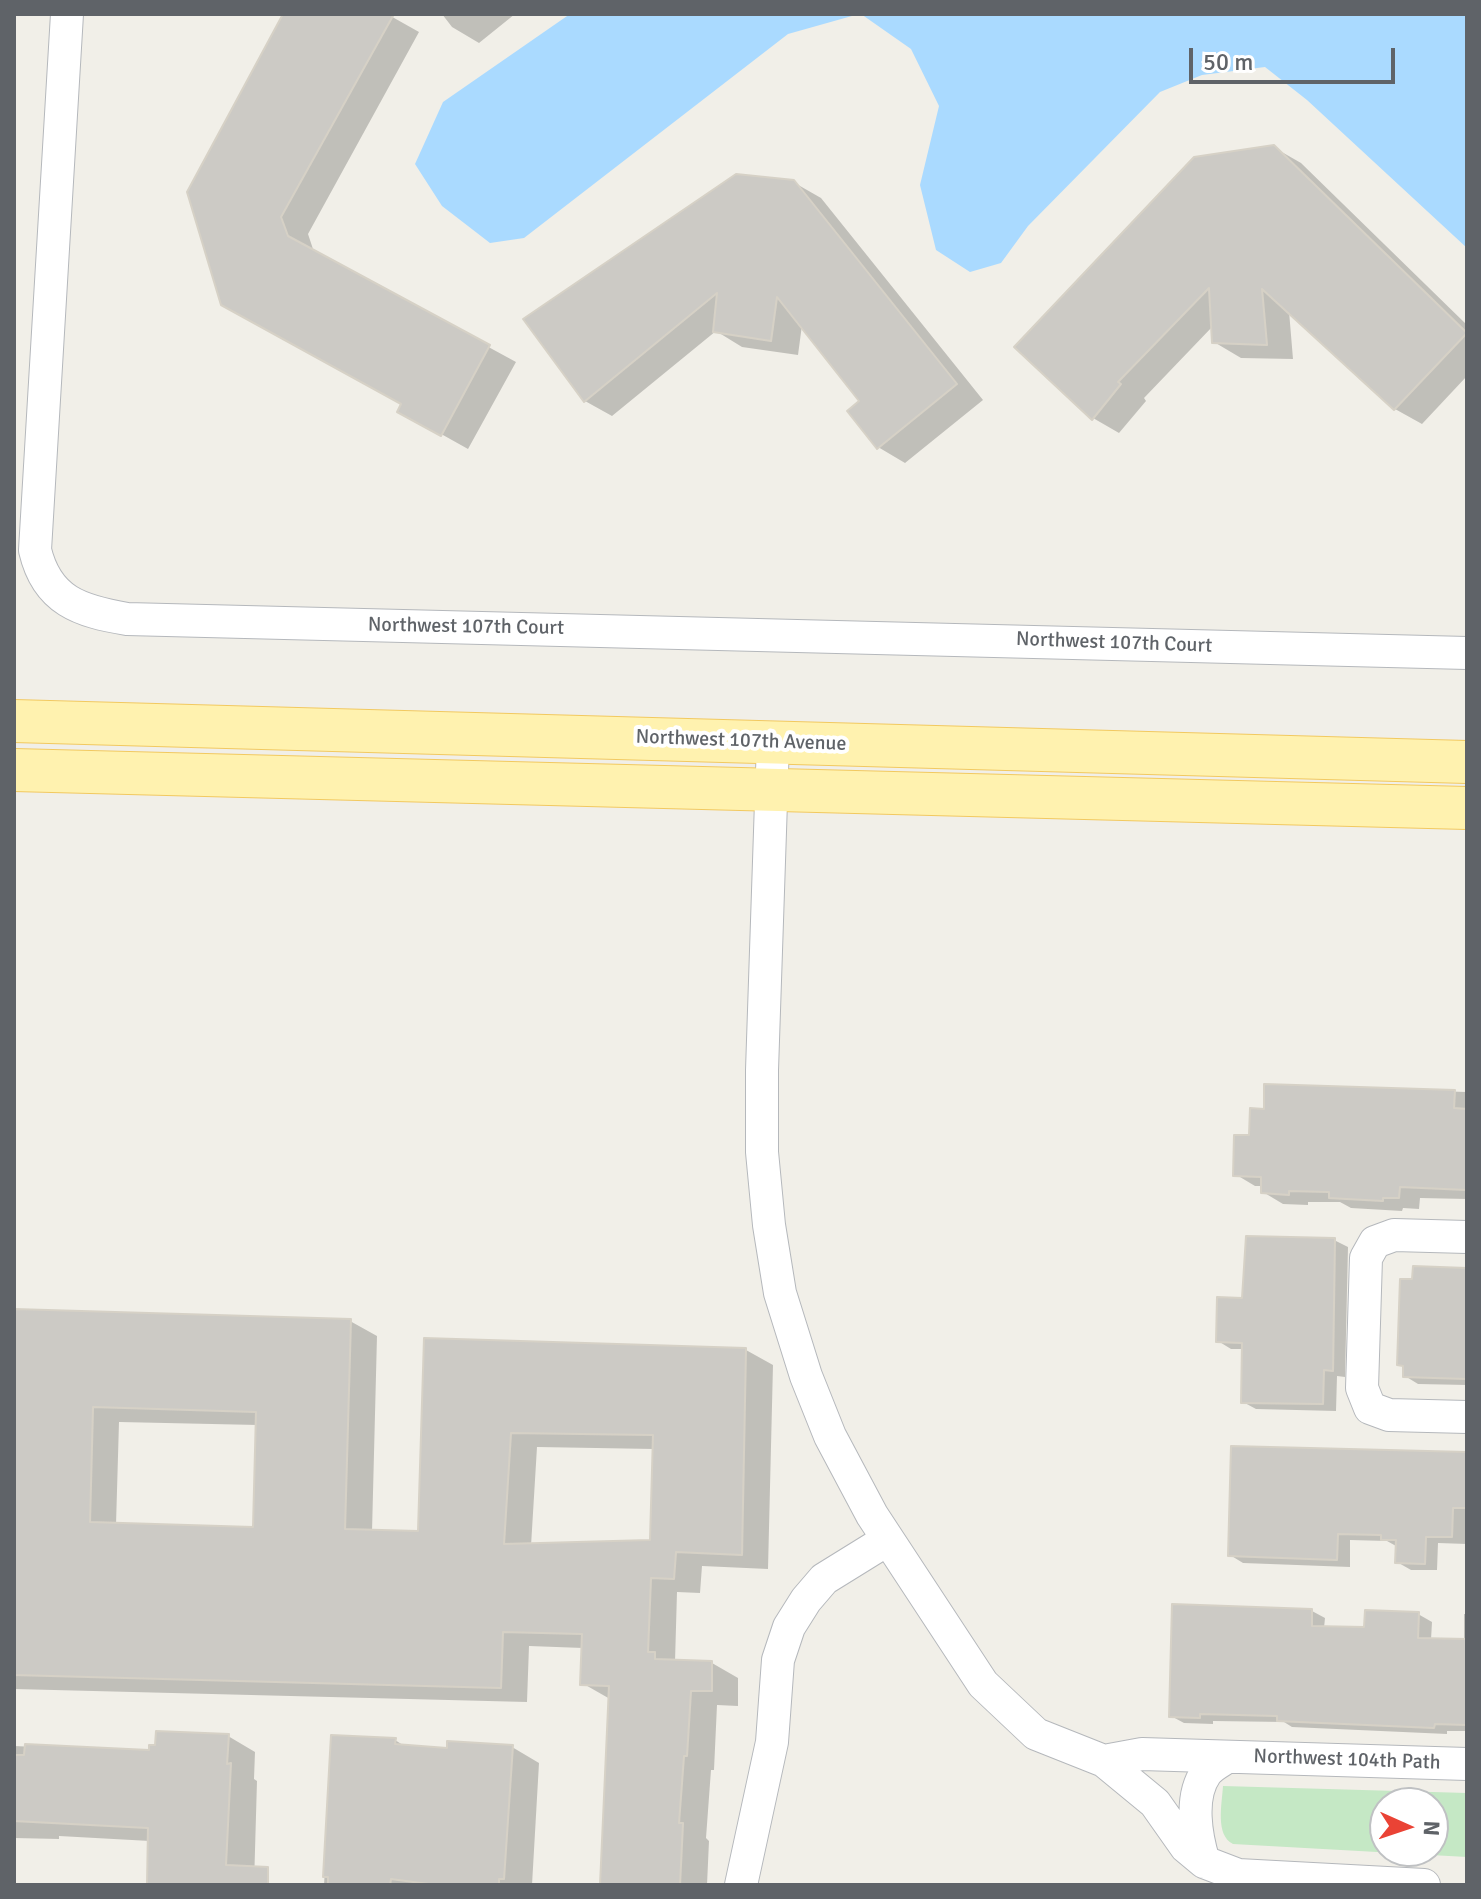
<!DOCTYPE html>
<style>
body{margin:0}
#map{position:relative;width:1481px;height:1899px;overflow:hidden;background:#f1efe8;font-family:Signika,sans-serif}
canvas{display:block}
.frame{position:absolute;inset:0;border:16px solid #5f6368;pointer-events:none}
.north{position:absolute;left:1369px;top:1787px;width:80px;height:80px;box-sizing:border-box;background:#fff;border:2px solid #bfc1c3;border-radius:50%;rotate:93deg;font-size:22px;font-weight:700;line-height:32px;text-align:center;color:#5f6368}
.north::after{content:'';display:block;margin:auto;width:28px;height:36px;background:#ea4335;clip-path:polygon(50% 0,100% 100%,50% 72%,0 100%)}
.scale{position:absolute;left:1189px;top:48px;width:206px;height:36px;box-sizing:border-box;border:4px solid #5f6368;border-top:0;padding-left:10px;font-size:24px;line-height:28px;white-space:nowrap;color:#5f6368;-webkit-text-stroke:6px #fff;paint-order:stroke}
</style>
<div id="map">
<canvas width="1481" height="1899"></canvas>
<div class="frame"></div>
<div class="north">N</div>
<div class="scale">50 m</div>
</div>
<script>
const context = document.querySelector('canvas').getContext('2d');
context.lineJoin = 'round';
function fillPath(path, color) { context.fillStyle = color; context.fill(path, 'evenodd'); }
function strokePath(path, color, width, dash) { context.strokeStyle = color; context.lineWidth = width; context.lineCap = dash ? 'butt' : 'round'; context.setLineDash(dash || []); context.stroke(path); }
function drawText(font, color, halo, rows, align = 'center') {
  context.font = font + ' Signika,sans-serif'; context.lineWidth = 8; context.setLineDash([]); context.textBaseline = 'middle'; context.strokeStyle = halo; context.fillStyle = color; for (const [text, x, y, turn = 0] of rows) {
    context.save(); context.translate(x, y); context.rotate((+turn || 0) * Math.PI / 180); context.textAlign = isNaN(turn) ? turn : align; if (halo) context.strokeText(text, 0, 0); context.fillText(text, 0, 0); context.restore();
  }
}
const green = new Path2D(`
 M 1223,1786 L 1467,1793 L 1467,1857 L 1233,1844 C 1215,1835 1222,1804 1223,1786 ZM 1385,1803 L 1433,1803 L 1433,1851 L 1385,1851 Z`);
const water = new Path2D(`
 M 570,14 L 859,14 L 788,34 L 524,238 L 490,243 L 442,206 L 415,164 L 443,102 Z
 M 861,14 L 1467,14 L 1467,248 L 1307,100 L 1265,67 L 1202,75 L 1160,92 L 1028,226 L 1001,263 L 970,272 L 936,250 L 920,185 L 939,106 L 911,49 Z`);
const shadow = new Path2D(`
 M 286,14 L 387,14 L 419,32 L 308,234 L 314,252 L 516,362 L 468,449 L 400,411 L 411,407 L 247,317 Z
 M 442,14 L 515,14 L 479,43 L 452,27 Z
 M 1273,147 L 1301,163 L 1467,325 L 1467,376 L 1422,424 L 1395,409 L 1289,311 L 1293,359 L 1241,358 L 1214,342 L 1213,326 L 1144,398 L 1146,401 L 1119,433 L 1093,418 Z
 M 793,182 L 821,198 L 983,400 L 905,463 L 878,447 L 862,401 L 802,325 L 798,355 L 742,347 L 716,331 L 612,416 L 585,401 Z
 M 1266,1086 L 1467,1092 L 1467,1199 L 1420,1198 L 1419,1209 L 1403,1208 L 1402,1211 L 1351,1208 L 1340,1202 L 1308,1202 L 1308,1205 L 1283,1204 L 1263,1192 L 1263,1186 L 1255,1186 L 1235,1174 L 1266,1111 Z
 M 1334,1240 L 1348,1247 L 1345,1377 L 1337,1376 L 1336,1411 L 1256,1409 L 1243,1402 L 1244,1349 L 1231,1349 L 1218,1341 L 1244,1300 Z
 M 1467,1270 L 1467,1385 L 1418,1384 L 1405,1376 L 1405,1368 L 1400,1364 L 1414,1281 Z
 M 14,1311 L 350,1321 L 377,1336 L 372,1532 L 420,1533 L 426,1340 L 746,1350 L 773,1365 L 768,1569 L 702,1566 L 700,1593 L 677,1592 L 675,1662 L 712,1663 L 738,1678 L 738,1706 L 717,1705 L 714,1770 L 711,1770 L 706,1838 L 709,1841 L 707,1885 L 601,1885 L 610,1699 L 582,1683 L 583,1648 L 529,1646 L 527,1702 L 14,1689 ZM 119,1422 L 258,1425 L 255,1529 L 116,1525 ZM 537,1447 L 654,1449 L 652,1542 L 531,1546 Z
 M 1467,1461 L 1467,1544 L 1438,1543 L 1437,1570 L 1411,1570 L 1397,1562 L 1396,1546 L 1387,1541 L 1350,1540 L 1350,1567 L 1243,1563 L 1230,1555 Z
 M 1312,1611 L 1325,1618 L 1324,1628 L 1366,1629 L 1418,1614 L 1432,1622 L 1431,1640 L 1464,1641 L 1464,1614 L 1467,1614 L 1467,1731 L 1447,1731 L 1447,1734 L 1292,1727 L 1284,1722 L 1213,1721 L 1213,1724 L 1184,1723 L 1171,1716 Z
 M 228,1736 L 255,1752 L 254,1779 L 257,1781 L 254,1885 L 149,1885 L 150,1841 L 59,1836 L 59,1839 L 14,1838 L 14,1746 L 151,1752 Z
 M 333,1737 L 395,1740 L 406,1747 L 448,1750 L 512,1747 L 539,1763 L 532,1885 L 324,1885 Z`);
const building = new Path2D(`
 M 283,14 L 394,14 L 281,217 L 288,236 L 490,345 L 441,436 L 397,412 L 401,404 L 221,305 L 187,192 Z
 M 1274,145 L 1467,333 L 1394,410 L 1262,289 L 1267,345 L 1212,343 L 1209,288 L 1118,382 L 1121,384 L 1092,420 L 1014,347 L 1194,157 Z
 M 736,174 L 794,180 L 957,384 L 877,449 L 847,411 L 859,401 L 777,297 L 771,341 L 713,332 L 717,293 L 584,402 L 523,319 Z
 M 1264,1084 L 1455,1090 L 1454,1108 L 1467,1109 L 1467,1190 L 1400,1187 L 1399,1198 L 1383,1198 L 1383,1201 L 1329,1198 L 1329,1192 L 1289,1191 L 1289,1195 L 1261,1193 L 1261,1177 L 1233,1176 L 1234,1135 L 1249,1135 L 1250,1108 L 1264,1109 Z
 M 1246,1236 L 1335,1238 L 1333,1371 L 1324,1370 L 1323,1404 L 1241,1403 L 1242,1343 L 1216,1342 L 1217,1297 L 1242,1298 Z
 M 1413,1266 L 1467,1268 L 1467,1379 L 1403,1377 L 1403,1366 L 1397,1365 L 1400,1279 L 1412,1279 Z
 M 14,1309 L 351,1319 L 345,1529 L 418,1531 L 424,1338 L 746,1348 L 742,1555 L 676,1552 L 674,1579 L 651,1578 L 648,1652 L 655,1652 L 655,1659 L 712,1661 L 712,1691 L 691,1691 L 687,1756 L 684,1756 L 679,1823 L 683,1823 L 680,1885 L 600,1885 L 609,1686 L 580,1685 L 582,1634 L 503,1632 L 501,1688 L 14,1675 ZM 93,1407 L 256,1412 L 253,1527 L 90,1522 ZM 511,1433 L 653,1435 L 650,1540 L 504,1544 Z
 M 1231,1446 L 1467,1452 L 1467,1508 L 1453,1508 L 1452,1537 L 1426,1537 L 1425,1564 L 1395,1563 L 1396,1540 L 1381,1540 L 1381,1535 L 1338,1534 L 1337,1560 L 1228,1556 Z
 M 1172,1604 L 1312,1609 L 1312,1626 L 1364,1627 L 1365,1610 L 1419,1612 L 1418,1638 L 1467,1639 L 1467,1725 L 1435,1724 L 1434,1728 L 1277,1721 L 1277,1716 L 1200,1714 L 1200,1718 L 1169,1717 Z
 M 156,1731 L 229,1734 L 227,1764 L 231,1763 L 226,1865 L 268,1867 L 268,1885 L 147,1885 L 148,1828 L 14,1821 L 14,1755 L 24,1755 L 25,1744 L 149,1750 L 149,1745 L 155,1745 Z
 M 331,1735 L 396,1738 L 395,1744 L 447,1748 L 447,1741 L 513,1745 L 504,1879 L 499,1879 L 499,1885 L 436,1885 L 391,1879 L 390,1885 L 328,1885 L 328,1877 L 323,1877 Z`);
const minor = new Path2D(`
 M 67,14 L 35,550 C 47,601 80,611 127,619 L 1467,653
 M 773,742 L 762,1070 L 762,1152 L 769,1225 L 780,1293 L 806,1376 L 830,1436 L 872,1515 L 983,1684 L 1036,1734 L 1104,1761 L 1155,1803 L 1186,1847 L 1204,1862 L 1238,1875 L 1424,1885
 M 1467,1237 L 1394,1235 L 1375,1242 L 1366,1258 L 1362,1388 L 1370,1408 L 1389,1415 L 1467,1417
 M 1104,1761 L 1142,1754 L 1467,1764
 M 1204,1862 C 1196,1836 1189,1797 1206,1773 C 1211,1766 1220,1762 1227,1757
 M 741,1885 L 772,1742 L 778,1660 L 789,1627 L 806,1600 L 824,1579 L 887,1540`);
const major = new Path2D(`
 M 14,721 L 1467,762
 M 14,770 L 1467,808`);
const streetNames = [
 ["Northwest 107th Court",466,627,1],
 ["Northwest 107th Court",1114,643,2],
 ["Northwest 107th Avenue",741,741,2],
 ["Northwest 104th Path",1347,1760,2]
];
fillPath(green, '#c5e8c5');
fillPath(water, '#aadaff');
fillPath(shadow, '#0003');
fillPath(building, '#cccac5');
strokePath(building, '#d6d1c6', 2);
strokePath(minor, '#b5b8bc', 34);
strokePath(major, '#f2c960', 44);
strokePath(minor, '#fff', 32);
strokePath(major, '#fff2af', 42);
drawText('20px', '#5f6368', '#fff', streetNames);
</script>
